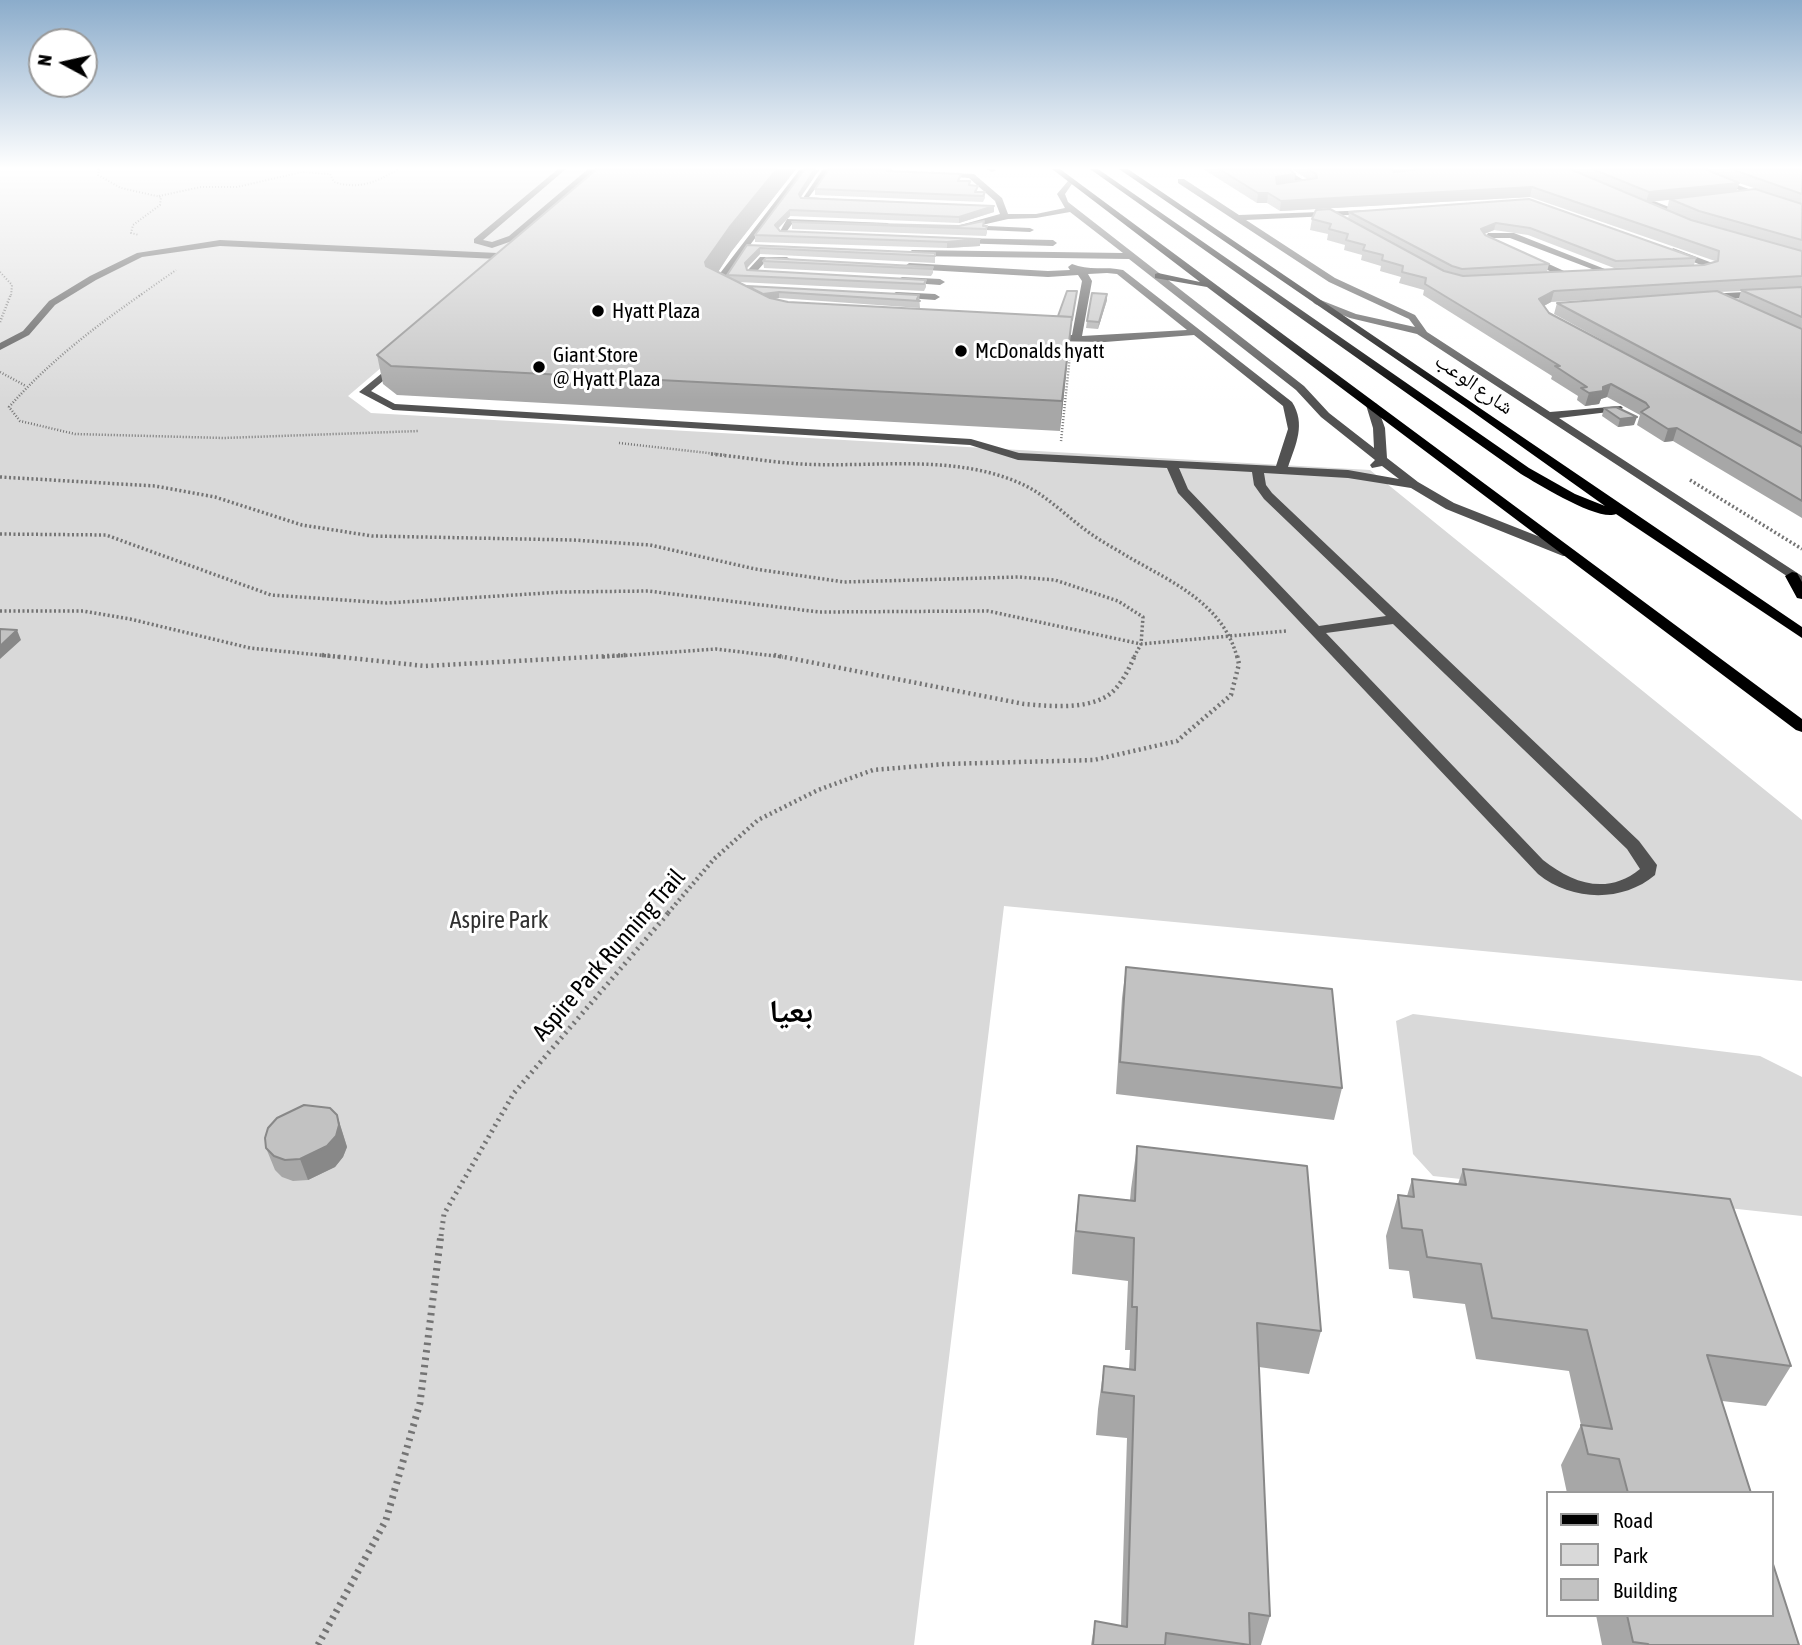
<!DOCTYPE html>
<meta charset="utf-8">
<style>
body{margin:0}
#map{position:relative;width:1802px;height:1645px;overflow:hidden;background:#fff;font-family:"Asap Condensed",sans-serif}
canvas{display:block}
.legend{position:absolute;left:1546px;top:1491px;width:228px;height:126px;box-sizing:border-box;background:#fff;border:2px solid #999;margin:0;padding:9px 12px;list-style:none;font-size:21px;color:#000}
.legend li{display:flex;align-items:center;gap:14px;height:35px}
.legend b{width:35px;border:2px solid #999}
.north{position:absolute;left:28px;top:28px;width:70px;height:70px;box-sizing:border-box;background:#fff;border:2px solid #999;border-radius:50%;rotate:278deg;font-size:19px;font-weight:700;line-height:28px;text-align:center;color:#000}
.north::after{content:'';display:block;margin:auto;width:24px;height:32px;background:#000;clip-path:polygon(50% 0,100% 100%,50% 72%,0 100%)}
</style>
<div id="map">
<canvas width="1802" height="1645"></canvas>
<ul class="legend">
<li><b style="height:9px;background:#000"></b>Road</li>
<li><b style="height:19px;background:#d9d9d9"></b>Park</li>
<li><b style="height:19px;background:#c2c2c2"></b>Building</li>
</ul>
<div class="north">N</div>
</div>
<script>
const context = document.querySelector('canvas').getContext('2d');
context.lineJoin = 'round';
function fillPath(path, color) { context.fillStyle = color; context.fill(path, 'evenodd'); }
function strokePath(path, color, width, dash) { context.strokeStyle = color; context.lineWidth = width; context.lineCap = dash ? 'butt' : 'round'; context.setLineDash(dash || []); context.stroke(path); }
function drawText(font, color, halo, rows, align = 'center') {
  context.font = font + ' "Asap Condensed","Noto Naskh Arabic",sans-serif'; context.lineWidth = 6; context.setLineDash([]); context.textBaseline = 'middle'; context.strokeStyle = halo; context.fillStyle = color; for (const [text, x, y, turn = 0] of rows) {
    context.save(); context.translate(x, y); context.rotate((+turn || 0) * Math.PI / 180); context.textAlign = isNaN(turn) ? turn : align; if (halo) context.strokeText(text, 0, 0); context.fillText(text, 0, 0); context.restore();
  }
}
const green = new Path2D(`
 M 0,169 L 614,169 L 348,396 L 371,413 L 1370,470 L 1802,820 L 1802,981 L 1004,906 L 914,1645 L 0,1645 Z
 M 1413,1014 L 1760,1056 L 1802,1077 L 1802,1216 L 1433,1176 L 1413,1154 L 1396,1021 Z`);
const pathFar5 = new Path2D(`
 M 99,169 L 98,175 L 121,188 L 161,197 L 160,205 L 133,225 L 131,233 L 139,235
 M 159,196 L 201,187 L 237,187 L 302,172 L 330,174 L 334,182 C 360,190 376,182 399,169
 M 0,272 L 12,285 L 11,296
 M 139,296 L 176,270`);
const pathFar4 = new Path2D(`
 M 142,294 C 93,328 48,363 9,407 L 20,421 L 75,434 L 224,438 L 419,431
 M 0,322 L 11,294
 M 0,372 L 26,386
 M 1061,441 L 1070,355
 M 619,443 L 726,455`);
const pathFar3 = new Path2D(`
 M 711,454 C 741,457 771,462 801,464 C 875,468 953,453 1022,484 C 1048,496 1068,518 1091,534 C 1104,543 1119,551 1132,559 C 1176,584 1223,605 1237,657
 M 0,477 L 155,486 L 215,497 L 302,525 L 372,536 L 573,540 L 650,545 L 755,569 L 844,582 L 1019,577 L 1055,580 L 1118,601 L 1143,617 L 1141,644 L 1134,657
 M 1690,480 L 1802,549
 M 0,534 L 106,535 L 271,595 L 387,603 L 562,592 L 648,591 L 819,612 L 988,611 L 1141,644 L 1286,631
 M 0,611 L 83,611 L 130,619 L 250,648 L 339,657
 M 603,657 L 716,649 L 783,657`);
const pathFar2 = new Path2D(`
 M 322,655 L 425,666 L 627,655
 M 774,655 L 1024,704 C 1049,706 1084,710 1107,696 C 1120,688 1129,669 1135,655
 M 668,913 L 714,859 L 758,820 L 818,790 L 873,770 L 945,764 L 1094,760 L 1177,741 L 1231,695 L 1239,664 L 1237,655`);
const pathFar1 = new Path2D(`
 M 441,1236 L 444,1214 L 514,1093 L 670,911`);
const path = new Path2D(`
 M 318,1645 L 386,1520 L 420,1403 L 441,1234`);
const minor = new Path2D(`
 M 558,169 L 566,169 L 483,240 L 492,242 L 509,236 L 588,169 L 596,169 L 515,240 L 492,248 L 474,243 L 474,239 Z
 M 800,169 L 807,169 L 729,273 L 719,290 L 721,296 L 715,296 L 709,290 L 721,272 Z
 M 823,169 L 830,169 L 809,197 L 830,199 L 830,203 L 801,201 Z
 M 850,169 L 974,174 L 1002,198 L 1008,214 L 1036,214 L 1065,208 L 1057,194 L 1068,181 L 1074,181 L 1065,194 L 1068,202 L 1304,386 L 1329,413 L 1374,448 L 1373,428 L 1366,405 L 1376,403 L 1385,428 L 1387,458 L 1418,482 L 1454,503 L 1573,550 L 1573,556 L 1563,556 L 1446,509 L 1411,488 L 1348,478 L 1264,473 L 1266,485 L 1272,493 L 1639,841 L 1657,865 L 1655,875 C 1622,903 1571,901 1538,874 L 1178,493 L 1167,468 L 1018,460 L 970,445 L 393,410 L 359,392 L 398,360 L 403,363 L 402,365 L 371,391 L 395,404 L 971,439 L 1019,453 L 1276,466 L 1288,429 L 1283,406 L 1194,335 L 1105,342 L 1047,341 L 1043,340 L 1043,336 L 1072,335 L 1082,281 L 1078,275 L 1048,277 L 909,269 L 905,266 L 909,263 L 1048,271 L 1070,270 L 1068,267 L 1072,264 C 1088,271 1106,266 1123,270 L 1292,402 C 1306,424 1296,444 1288,467 L 1348,470 L 1399,479 L 1382,466 L 1372,468 L 1370,465 L 1375,460 L 1321,417 L 1296,390 L 1129,259 L 912,256 L 908,253 L 912,250 L 1123,253 L 1070,212 L 1036,218 L 1008,219 L 960,230 L 957,226 L 1000,214 L 995,201 L 969,178 ZM 1107,273 L 1117,274 L 1187,330 L 1082,336 L 1092,281 L 1088,274 ZM 1179,468 L 1252,472 L 1254,485 L 1264,499 L 1386,616 L 1319,626 L 1188,489 ZM 1393,624 L 1627,849 L 1640,869 C 1607,896 1572,883 1543,860 L 1326,633 Z
 M 987,169 L 995,169 L 996,170 L 992,172 Z
 M 1277,169 L 1286,169 L 1313,186 L 1295,190 L 1295,186 L 1302,185 Z
 M 1682,169 L 1693,169 L 1802,208 L 1802,213 Z
 M 1178,179 L 1184,179 L 1239,215 L 1373,210 L 1370,214 L 1246,220 L 1335,278 L 1415,315 L 1427,332 L 1550,412 L 1621,406 L 1623,408 L 1617,411 L 1559,418 L 1802,576 L 1802,586 L 1417,334 L 1350,318 L 1315,304 L 1313,302 L 1318,299 L 1356,314 L 1415,327 L 1409,319 L 1329,282 L 1178,183 Z
 M 1623,191 L 1629,191 L 1709,223 L 1702,225 L 1623,195 Z
 M 787,219 L 887,223 L 891,225 L 887,227 L 792,224 L 787,231 L 804,233 L 804,237 L 778,235 Z
 M 988,226 L 1030,228 L 1034,230 L 1030,232 L 985,230 Z
 M 1488,233 L 1514,233 L 1620,275 L 1613,277 L 1510,238 L 1485,238 Z
 M 959,238 L 1053,240 L 1057,243 L 1053,246 L 956,243 Z
 M 220,240 L 519,254 L 523,257 L 519,260 L 220,246 L 142,257 L 96,280 L 55,305 L 29,335 L 0,350 L 0,343 L 23,331 L 49,301 L 90,276 L 137,253 Z
 M 1673,248 L 1715,264 L 1716,266 L 1709,268 L 1670,253 Z
 M 1527,254 L 1575,276 L 1577,278 L 1569,280 L 1524,259 Z
 M 760,257 L 787,257 L 791,260 L 787,263 L 765,262 L 758,270 L 776,273 L 776,277 L 748,274 L 748,270 Z
 M 902,277 L 940,279 L 945,282 L 940,285 L 899,282 L 897,280 Z
 M 1802,289 L 1802,295 L 1707,300 L 1702,297 L 1707,294 Z
 M 896,292 L 935,294 L 940,297 L 935,300 L 893,297 L 891,295 Z`);
const major = new Path2D(`
 M 1052,169 L 1060,169 L 1802,719 L 1802,732 L 1796,730 L 1207,287 L 1155,278 L 1155,274 L 1158,273 L 1200,282 Z
 M 1090,169 L 1098,169 L 1529,468 L 1575,494 L 1605,506 L 1466,407 L 1119,169 L 1128,169 L 1802,627 L 1802,638 L 1616,514 C 1599,522 1538,484 1521,474 Z
 M 1792,572 L 1797,573 L 1802,582 L 1802,599 L 1797,598 L 1785,576 Z`);
const wall = new Path2D(`
 M 597,169 L 796,169 L 731,252 L 718,272 L 727,277 L 727,275 L 747,245 L 935,253 L 935,263 L 760,254 L 747,268 L 747,270 L 926,280 L 926,287 L 924,291 L 738,282 L 747,286 L 919,295 L 920,308 L 779,298 L 775,299 L 788,302 L 1058,316 L 1076,298 L 1071,327 L 1060,431 L 397,395 L 383,384 L 377,355 Z
 M 805,169 L 819,170 L 800,197 L 994,206 L 994,212 L 959,223 L 790,216 L 778,229 L 780,231 L 980,239 L 980,246 L 947,248 L 755,242 L 755,235 Z
 M 1203,169 L 1289,169 L 1295,174 L 1294,181 L 1307,179 L 1292,169 L 1802,169 L 1802,518 L 1673,441 L 1664,442 L 1637,425 L 1640,415 L 1607,397 L 1601,399 L 1599,404 L 1585,406 L 1577,400 L 1578,396 L 1551,379 L 1552,376 L 1423,295 L 1424,290 L 1399,283 L 1401,277 L 1380,271 L 1381,266 L 1361,260 L 1362,255 L 1344,250 L 1345,245 L 1327,240 L 1328,234 L 1310,230 L 1312,219 L 1316,210 L 1447,272 L 1348,219 L 1349,212 L 1529,199 L 1696,258 L 1694,265 L 1704,265 L 1715,261 L 1530,197 L 1280,211 L 1267,203 L 1257,203 ZM 1739,183 L 1771,194 L 1736,191 ZM 1669,200 L 1667,209 L 1648,202 ZM 1494,230 L 1528,235 L 1614,268 L 1682,266 L 1547,272 L 1549,264 L 1484,234 ZM 1741,291 L 1738,301 L 1719,292 ZM 1620,298 L 1557,303 L 1554,314 L 1637,359 L 1549,313 L 1544,306 L 1551,302 Z
 M 892,171 L 961,181 L 970,185 L 977,192 L 985,192 L 985,198 L 983,202 L 815,195 L 815,189 Z
 M 792,222 L 959,226 L 987,226 L 987,233 L 986,236 L 792,229 Z
 M 763,261 L 933,267 L 933,273 L 931,276 L 764,268 Z
 M 1107,294 L 1107,300 L 1098,329 L 1086,328 L 1087,321 Z
 M 1604,408 L 1634,425 L 1618,427 L 1602,416 Z
 M 1126,967 L 1342,1088 L 1334,1120 L 1116,1094 L 1122,998 Z
 M 337,1115 L 347,1147 L 343,1157 L 335,1167 L 308,1180 L 293,1181 L 282,1177 L 275,1170 L 266,1148 Z
 M 1137,1146 L 1321,1331 L 1309,1374 L 1259,1367 L 1270,1616 L 1261,1645 L 1091,1645 L 1095,1621 L 1121,1626 L 1127,1438 L 1096,1435 L 1098,1409 L 1104,1366 L 1129,1369 L 1130,1350 L 1125,1350 L 1128,1281 L 1072,1274 L 1074,1238 L 1079,1195 L 1130,1200 L 1131,1189 Z
 M 1463,1169 L 1791,1366 L 1766,1406 L 1722,1401 L 1751,1493 L 1567,1493 L 1561,1465 L 1581,1425 L 1569,1371 L 1476,1359 L 1465,1304 L 1413,1298 L 1409,1271 L 1389,1269 L 1386,1236 L 1398,1195 L 1407,1196 L 1412,1179 L 1458,1184 Z
 M 1596,1615 L 1772,1615 L 1799,1645 L 1602,1645 Z`);
const shadedWall = new Path2D(`
 M 777,169 L 796,169 L 731,252 L 707,289 L 705,262 L 729,228 Z
 M 815,169 L 819,170 L 799,200 L 799,194 Z
 M 1388,169 L 1439,169 L 1387,176 Z
 M 1295,174 L 1294,183 L 1275,186 L 1276,177 Z
 M 1739,183 L 1736,193 L 1646,202 L 1649,192 Z
 M 1532,187 L 1530,197 L 1280,211 L 1281,201 Z
 M 1258,193 L 1268,193 L 1267,203 L 1257,203 Z
 M 994,206 L 994,212 L 959,223 L 959,217 Z
 M 790,210 L 790,216 L 775,231 L 775,225 Z
 M 1496,223 L 1494,230 L 1479,236 L 1481,229 Z
 M 980,239 L 980,246 L 947,248 L 947,242 Z
 M 760,248 L 760,254 L 745,270 L 745,263 Z
 M 1077,291 L 1071,327 L 1060,431 L 1062,401 L 1072,317 Z
 M 1554,291 L 1551,302 L 1536,310 L 1539,299 Z
 M 779,292 L 779,298 L 753,303 L 753,296 Z
 M 1107,294 L 1107,300 L 1098,329 L 1099,322 Z
 M 1611,384 L 1607,397 L 1601,399 L 1599,404 L 1585,406 L 1589,393 Z
 M 1637,417 L 1634,425 L 1618,427 L 1620,419 Z
 M 1677,428 L 1673,441 L 1664,442 L 1668,429 Z
 M 17,630 L 21,640 L 0,659 L 0,646 Z
 M 337,1115 L 347,1147 L 343,1157 L 335,1167 L 308,1180 L 300,1159 Z`);
const building = new Path2D(`
 M 597,169 L 777,169 L 729,228 L 705,262 L 706,266 L 770,298 L 788,302 L 1072,317 L 1062,401 L 391,366 L 377,355 Z
 M 805,169 L 815,169 L 799,194 L 801,198 L 994,206 L 959,217 L 790,210 L 775,225 L 780,231 L 980,239 L 947,242 L 755,235 Z
 M 829,169 L 891,169 L 887,171 L 961,174 L 958,181 L 970,181 L 969,185 L 978,186 L 975,192 L 985,192 L 983,196 L 815,189 Z
 M 1219,169 L 1289,169 L 1295,174 L 1276,177 L 1277,184 L 1317,178 L 1316,174 L 1308,169 L 1392,169 L 1394,172 L 1421,169 L 1570,169 L 1691,220 L 1802,251 L 1802,276 L 1554,291 L 1539,299 L 1549,313 L 1802,447 L 1802,501 L 1677,428 L 1668,429 L 1641,412 L 1649,407 L 1646,403 L 1611,384 L 1603,387 L 1603,391 L 1589,393 L 1581,388 L 1587,387 L 1555,366 L 1560,366 L 1425,284 L 1426,278 L 1402,272 L 1403,266 L 1382,260 L 1383,255 L 1363,250 L 1365,245 L 1346,240 L 1348,234 L 1329,229 L 1331,224 L 1312,219 L 1316,210 L 1330,209 L 1444,271 L 1463,276 L 1704,265 L 1718,261 L 1719,251 L 1532,187 L 1281,201 L 1268,193 L 1258,193 Z
 M 1592,169 L 1705,169 L 1739,183 L 1649,192 Z
 M 1731,169 L 1802,169 L 1802,194 Z
 M 1755,189 L 1802,204 L 1802,240 L 1699,211 L 1670,199 Z
 M 1529,199 L 1696,258 L 1616,261 L 1530,228 L 1496,223 L 1481,229 L 1485,235 L 1549,264 L 1462,269 L 1452,266 L 1349,212 Z
 M 984,221 L 983,226 L 987,226 L 986,229 L 792,222 L 959,226 Z
 M 747,245 L 935,253 L 935,256 L 760,248 L 745,263 L 747,270 L 926,280 L 924,284 L 727,275 Z
 M 766,258 L 933,267 L 932,269 L 763,261 Z
 M 747,286 L 919,295 L 917,299 L 920,301 L 779,292 L 763,294 Z
 M 1802,287 L 1802,317 L 1741,290 Z
 M 1067,291 L 1077,291 L 1072,320 L 1072,317 L 1058,316 Z
 M 1717,291 L 1802,329 L 1802,433 L 1557,303 Z
 M 1092,293 L 1107,294 L 1099,322 L 1087,321 Z
 M 1616,407 L 1637,417 L 1620,419 L 1604,408 Z
 M 0,629 L 17,630 L 0,646 Z
 M 1126,967 L 1332,989 L 1342,1088 L 1120,1062 Z
 M 304,1105 L 330,1108 L 337,1115 L 339,1125 L 336,1136 L 327,1146 L 300,1159 L 285,1160 L 274,1156 L 266,1148 L 265,1138 L 268,1128 L 277,1118 Z
 M 1137,1146 L 1307,1166 L 1321,1331 L 1257,1323 L 1270,1616 L 1249,1613 L 1250,1645 L 1166,1633 L 1165,1645 L 1093,1645 L 1095,1621 L 1127,1627 L 1134,1396 L 1102,1392 L 1104,1366 L 1135,1370 L 1137,1307 L 1132,1307 L 1134,1238 L 1076,1231 L 1079,1195 L 1135,1201 Z
 M 1463,1169 L 1730,1199 L 1791,1366 L 1707,1355 L 1751,1493 L 1628,1493 L 1619,1459 L 1588,1454 L 1581,1425 L 1612,1429 L 1587,1330 L 1492,1318 L 1481,1264 L 1427,1257 L 1422,1230 L 1402,1228 L 1398,1195 L 1414,1197 L 1412,1179 L 1466,1185 Z
 M 1772,1561 L 1799,1645 L 1649,1645 L 1648,1644 L 1633,1642 L 1627,1615 L 1772,1615 Z`);
const markers = [
 [598,311,7,"#000"],
 [961,351,7,"#000"],
 [539,367,7,"#000"]
];
const farPoinames = [
 ["Hyatt Plaza",612,311],
 ["McDonalds hyatt",975,351],
 ["Giant Store",553,355],
 ["@ Hyatt Plaza",553,379]
];
const farStreetnames = [
 ["شارع الوعب",1474,384,35]
];
const parkNames = [
 ["Aspire Park",499,920]
];
const streetNames = [
 ["Aspire Park Running Trail",609,955,-49]
];
const districtNames = [
 ["بعيا",791,1012]
];
fillPath(green, '#d9d9d9');
strokePath(pathFar5, '#747474', 2, [1, 2]);
strokePath(pathFar4, '#747474', 2.5, [1, 2]);
strokePath(pathFar3, '#747474', 3.5, [2, 2.5]);
strokePath(pathFar2, '#747474', 4.5, [2, 3.5]);
strokePath(pathFar1, '#747474', 5, [2, 4.5]);
strokePath(path, '#747474', 7, [2.5, 5]);
fillPath(minor, '#525252');
fillPath(major, '#000');
fillPath(wall, '#a7a7a7');
fillPath(shadedWall, '#888');
fillPath(building, '#c2c2c2');
strokePath(building, '#888', 2);
const sky = context.createLinearGradient(0, 0, 0, 400);
sky.addColorStop(0, '#8baccb');
sky.addColorStop(0.42, '#fff');
sky.addColorStop(1, '#ffffff00');
context.fillStyle = sky;
context.fillRect(0, 0, 1802, 400);
for (const [x, y, r, color] of markers) { const dot = new Path2D(); dot.arc(x, y, r, 0, 2 * Math.PI); context.fillStyle = color; context.fill(dot); strokePath(dot, '#fff', 2.5); }
drawText('21px', '#000', '#fff', farPoinames, 'left');
drawText('21px', '#000', '#fff', farStreetnames);
drawText('24px', '#303030', '#fff', parkNames);
drawText('24px', '#000', '#fff', streetNames);
drawText('bold 32px', '#000', '#fff', districtNames);
</script>
